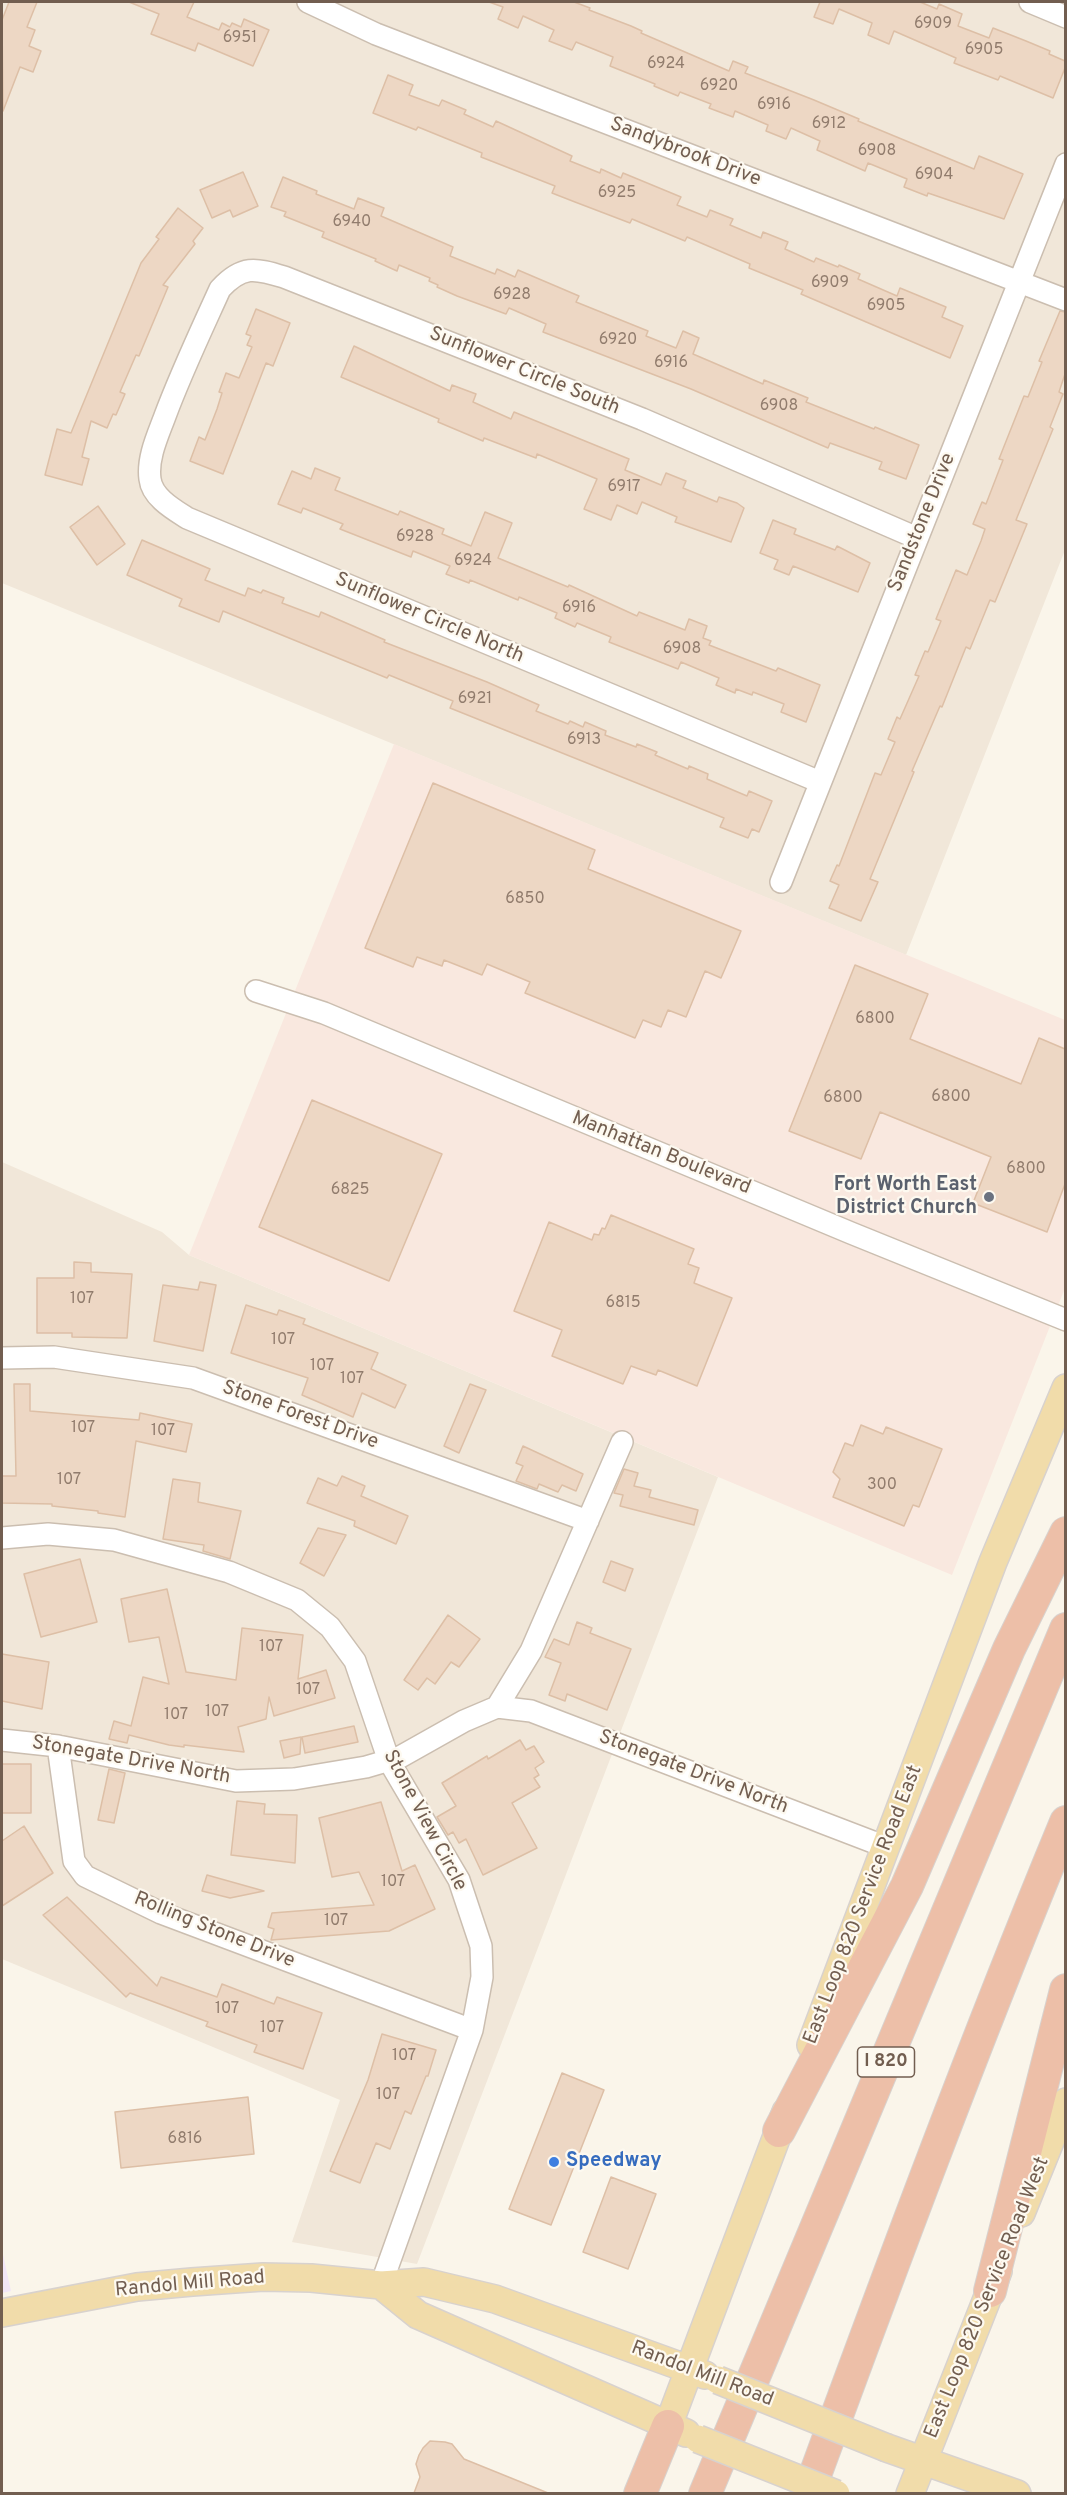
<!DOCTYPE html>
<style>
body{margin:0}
#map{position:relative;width:1067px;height:2495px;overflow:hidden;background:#faf5ea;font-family:Overpass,sans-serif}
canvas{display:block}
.frame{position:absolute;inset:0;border:3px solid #725e50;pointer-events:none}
</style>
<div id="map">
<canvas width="1067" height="2495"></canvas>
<div class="frame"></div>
</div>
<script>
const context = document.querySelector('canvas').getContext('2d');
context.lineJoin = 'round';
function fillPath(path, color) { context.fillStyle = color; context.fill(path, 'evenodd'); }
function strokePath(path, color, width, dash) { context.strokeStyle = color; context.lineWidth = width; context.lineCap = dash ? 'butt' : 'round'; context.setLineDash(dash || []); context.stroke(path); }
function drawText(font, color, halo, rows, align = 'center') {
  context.font = font + ' Overpass,sans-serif'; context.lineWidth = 4.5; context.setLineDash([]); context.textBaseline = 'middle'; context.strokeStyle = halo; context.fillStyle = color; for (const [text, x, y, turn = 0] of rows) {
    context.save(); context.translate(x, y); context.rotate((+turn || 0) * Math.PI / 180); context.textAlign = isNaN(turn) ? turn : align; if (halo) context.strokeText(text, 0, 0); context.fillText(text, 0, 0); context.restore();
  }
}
const residential = new Path2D(`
 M 2,2 L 1065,2 L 1065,550 L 906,955 L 2,583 Z
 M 2,1162 L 162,1232 L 189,1255 L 718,1477 L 417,2264 L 292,2242 L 340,2100 L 2,1959 Z`);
const commercial = new Path2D(`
 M 394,744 L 1065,1020 L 1065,1288 L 952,1575 L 189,1255 Z`);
const education = new Path2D(`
 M 2,2250 L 11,2291 L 2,2293 Z`);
const building = new Path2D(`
 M 9,2 L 37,2 L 27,27 L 35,30 L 29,46 L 41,51 L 33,72 L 20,67 L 3,111 L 2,20 Z
 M 129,2 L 194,2 L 187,17 L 219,30 L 222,23 L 230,27 L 232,23 L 241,27 L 244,19 L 269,30 L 253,66 L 198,43 L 195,51 L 151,34 L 159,14 Z
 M 489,2 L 574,2 L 590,8 L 589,10 L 631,26 L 642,31 L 641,33 L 729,71 L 733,61 L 748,67 L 745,73 L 814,100 L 859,119 L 858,121 L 974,169 L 979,156 L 1023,174 L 1004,219 L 928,193 L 927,196 L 904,187 L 907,179 L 868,163 L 865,171 L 817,150 L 820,141 L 791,128 L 786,139 L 766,131 L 768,125 L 735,111 L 733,117 L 709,108 L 711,104 L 680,92 L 678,96 L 654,86 L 655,84 L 610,66 L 613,57 L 576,42 L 572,50 L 549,41 L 554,30 L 523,16 L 518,28 L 498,19 L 503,7 Z
 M 820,2 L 920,2 L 937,9 L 939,4 L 962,14 L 958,26 L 989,38 L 993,28 L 1026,41 L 1050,51 L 1049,54 L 1065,61 L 1065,68 L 1053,98 L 1000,76 L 998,80 L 954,63 L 956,58 L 894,31 L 889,44 L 868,35 L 872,23 L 839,9 L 833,24 L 814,17 Z
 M 388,75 L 413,85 L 409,95 L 439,106 L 442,100 L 466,110 L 464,114 L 493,127 L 496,121 L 572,156 L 570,161 L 600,173 L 601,169 L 621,178 L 623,173 L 681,197 L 677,205 L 707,217 L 710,210 L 733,219 L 730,225 L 761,238 L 763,232 L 788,242 L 785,249 L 814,262 L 816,258 L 838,267 L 839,265 L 860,274 L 858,279 L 897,296 L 900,288 L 946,307 L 942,317 L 963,326 L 950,358 L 801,294 L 803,290 L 749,268 L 750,264 L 687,237 L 685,241 L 632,219 L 630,223 L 575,202 L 552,193 L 555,186 L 481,157 L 482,153 L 418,127 L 416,130 L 373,113 Z
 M 243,172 L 258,206 L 233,217 L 230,210 L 212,218 L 200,190 Z
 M 283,177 L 317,191 L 316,194 L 354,209 L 358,198 L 384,208 L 381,216 L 453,247 L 450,256 L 495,274 L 497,269 L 515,277 L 518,270 L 579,296 L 576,302 L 648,331 L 646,336 L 676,348 L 683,331 L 699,338 L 693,354 L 763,384 L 764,380 L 808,398 L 806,402 L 874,429 L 875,427 L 919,445 L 906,479 L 879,469 L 882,462 L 830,443 L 828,448 L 691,389 L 543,332 L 546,324 L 509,308 L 506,314 L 457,296 L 437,287 L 438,285 L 429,281 L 430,278 L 399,265 L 397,271 L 375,261 L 376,259 L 322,237 L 324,232 L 284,216 L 286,212 L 271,207 Z
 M 178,208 L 203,228 L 193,241 L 195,244 L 163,285 L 168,287 L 139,356 L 136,355 L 120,392 L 125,394 L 116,415 L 113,414 L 107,428 L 91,421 L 82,457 L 89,459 L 82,485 L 45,475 L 57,429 L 71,433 L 141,263 L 159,239 L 156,237 Z
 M 256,309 L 290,323 L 273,366 L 266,363 L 223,474 L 190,461 L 199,437 L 205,440 L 217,409 L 222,393 L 219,392 L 226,373 L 239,378 L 252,347 L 247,345 L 251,336 L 246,334 Z
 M 1060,311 L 1065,312 L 1065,374 L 1059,392 L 1063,394 L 1050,427 L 1053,429 L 1016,520 L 1027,524 L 995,602 L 990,600 L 970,649 L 966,647 L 942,707 L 940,706 L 912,771 L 914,772 L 870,879 L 878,882 L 861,921 L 829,908 L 839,885 L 830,881 L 837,865 L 839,866 L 875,773 L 881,775 L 895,742 L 888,739 L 897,717 L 900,719 L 919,676 L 915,675 L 925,651 L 928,652 L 941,621 L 936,619 L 956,570 L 967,575 L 981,541 L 985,529 L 973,524 L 982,502 L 986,504 L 1003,460 L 999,459 L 1024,396 L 1028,397 L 1042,362 L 1039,361 Z
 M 354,346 L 450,391 L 452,385 L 476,394 L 473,402 L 511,419 L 514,412 L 629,459 L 625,470 L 661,485 L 666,473 L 686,481 L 683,488 L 717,502 L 719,497 L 737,503 L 744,508 L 731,542 L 675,522 L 677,517 L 642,502 L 637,514 L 617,505 L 611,520 L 584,509 L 597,479 L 537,454 L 536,458 L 484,438 L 483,441 L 438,422 L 439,419 L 341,377 Z
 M 315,468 L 340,478 L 335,490 L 398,515 L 400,511 L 444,529 L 442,534 L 471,546 L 485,512 L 512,523 L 498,558 L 568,587 L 569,585 L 637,616 L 639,612 L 685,630 L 689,619 L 707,626 L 703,638 L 711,641 L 709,645 L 776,671 L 778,668 L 820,685 L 806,722 L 781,712 L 784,704 L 753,692 L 752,695 L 736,689 L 735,693 L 716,685 L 719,678 L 681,662 L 678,669 L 609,642 L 611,637 L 577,623 L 575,627 L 555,618 L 557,613 L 519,597 L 518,600 L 470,580 L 469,583 L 446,574 L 450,566 L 413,551 L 411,557 L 340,529 L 343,524 L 303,508 L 301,513 L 278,504 L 292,471 L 311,479 Z
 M 98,506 L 125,544 L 97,565 L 70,527 Z
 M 773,520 L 796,529 L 794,534 L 835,550 L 837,546 L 870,563 L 858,592 L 793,566 L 789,575 L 774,569 L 778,560 L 760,553 Z
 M 142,540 L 210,569 L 205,580 L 245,596 L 248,588 L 261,593 L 263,590 L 284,598 L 282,603 L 319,617 L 321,612 L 385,640 L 384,642 L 487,682 L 539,705 L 536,711 L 568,724 L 570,721 L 583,727 L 585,722 L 606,731 L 605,735 L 636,747 L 637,744 L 657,752 L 655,755 L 688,769 L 689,766 L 708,774 L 707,779 L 747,796 L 749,791 L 772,801 L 759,832 L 752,829 L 748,838 L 720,827 L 724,818 L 450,708 L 453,701 L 389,675 L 387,678 L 223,611 L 219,622 L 179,606 L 182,599 L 127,575 Z
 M 433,783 L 595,850 L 588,869 L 741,931 L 721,978 L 705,971 L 686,1017 L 668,1010 L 661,1027 L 643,1020 L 635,1038 L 525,993 L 530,982 L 487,964 L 482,975 L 444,960 L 442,966 L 417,957 L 413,967 L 365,948 Z
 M 855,965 L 928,994 L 910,1039 L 1021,1084 L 1039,1038 L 1065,1049 L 1065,1184 L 1047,1232 L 973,1203 L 991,1157 L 880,1112 L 861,1159 L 789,1131 Z
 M 312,1100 L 442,1154 L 389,1281 L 259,1227 Z
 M 611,1215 L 694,1249 L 688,1264 L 699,1268 L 694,1283 L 732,1298 L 697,1386 L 658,1370 L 656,1375 L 631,1366 L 623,1384 L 552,1356 L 562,1330 L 514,1311 L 549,1222 L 592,1240 L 594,1234 L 599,1235 L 602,1228 L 605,1229 Z
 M 74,1262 L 91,1263 L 91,1272 L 132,1274 L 127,1338 L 72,1337 L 72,1333 L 37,1333 L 37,1278 L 74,1278 Z
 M 200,1282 L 216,1285 L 203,1351 L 154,1341 L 163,1285 L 198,1290 Z
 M 246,1305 L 277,1315 L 279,1310 L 305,1319 L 303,1324 L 378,1353 L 371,1369 L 406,1385 L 395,1408 L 362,1393 L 353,1417 L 302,1395 L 308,1378 L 231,1353 Z
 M 14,1384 L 30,1384 L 30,1411 L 139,1420 L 140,1413 L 192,1424 L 186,1452 L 136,1441 L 125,1517 L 98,1513 L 98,1511 L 52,1506 L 52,1504 L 2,1503 L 2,1476 L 16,1476 Z
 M 470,1384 L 486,1390 L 459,1453 L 444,1446 Z
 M 861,1425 L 883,1434 L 886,1427 L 942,1449 L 919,1507 L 913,1505 L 904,1526 L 833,1497 L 840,1479 L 833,1472 L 845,1443 L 853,1446 Z
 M 523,1446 L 583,1474 L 576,1491 L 562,1485 L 558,1492 L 539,1484 L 537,1489 L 516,1481 L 523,1466 L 516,1463 Z
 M 624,1469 L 638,1473 L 634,1486 L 651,1490 L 649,1497 L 698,1510 L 694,1525 L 620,1506 L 623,1495 L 614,1493 Z
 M 342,1476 L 365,1486 L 361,1496 L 408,1516 L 396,1544 L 354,1526 L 355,1521 L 307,1503 L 318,1478 L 337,1486 Z
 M 173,1479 L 200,1483 L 198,1502 L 241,1511 L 230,1559 L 203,1551 L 204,1545 L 163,1539 Z
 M 318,1528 L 346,1535 L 324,1576 L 300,1563 Z
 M 80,1559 L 97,1622 L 41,1637 L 24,1574 Z
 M 611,1561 L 633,1569 L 625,1591 L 603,1582 Z
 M 167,1589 L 186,1672 L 236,1680 L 242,1628 L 303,1635 L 298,1679 L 326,1670 L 335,1698 L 274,1716 L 269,1697 L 266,1719 L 238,1727 L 244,1752 L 184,1745 L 184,1747 L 169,1745 L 129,1735 L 127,1743 L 109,1739 L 114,1721 L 131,1726 L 143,1677 L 169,1684 L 159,1637 L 129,1642 L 121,1599 Z
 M 448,1615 L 480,1639 L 459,1667 L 451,1662 L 435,1684 L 427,1678 L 418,1690 L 404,1680 Z
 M 577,1622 L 592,1628 L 590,1633 L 631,1649 L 607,1710 L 567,1694 L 565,1701 L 549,1695 L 561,1663 L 545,1657 L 554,1639 L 569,1645 Z
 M 2,1654 L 49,1662 L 42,1709 L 2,1701 Z
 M 354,1726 L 358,1742 L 305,1753 L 302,1737 Z
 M 301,1737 L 300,1754 L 284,1758 L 280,1741 Z
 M 520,1740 L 526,1750 L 534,1746 L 544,1762 L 535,1768 L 539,1775 L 534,1778 L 540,1787 L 512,1803 L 537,1848 L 483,1875 L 466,1839 L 459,1843 L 453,1832 L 448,1835 L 437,1817 L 456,1806 L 442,1783 L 487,1756 L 488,1759 Z
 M 2,1764 L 31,1764 L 31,1813 L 2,1813 Z
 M 109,1769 L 125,1773 L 114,1823 L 98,1820 Z
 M 237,1801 L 265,1804 L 264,1814 L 297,1815 L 295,1863 L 231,1855 Z
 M 381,1802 L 402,1871 L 415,1865 L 435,1909 L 389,1931 L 271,1940 L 274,1929 L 268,1927 L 272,1913 L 374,1905 L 359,1872 L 332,1877 L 319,1818 Z
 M 24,1826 L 53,1873 L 2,1906 L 2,1841 Z
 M 207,1875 L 264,1891 L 230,1898 L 202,1891 Z
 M 67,1897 L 157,1986 L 161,1977 L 217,1997 L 222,1984 L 274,2004 L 277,1997 L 322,2013 L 303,2069 L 254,2052 L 257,2045 L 206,2026 L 208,2022 L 130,1993 L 126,1997 L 43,1915 Z
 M 382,2034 L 436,2050 L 428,2076 L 426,2076 L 411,2114 L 405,2111 L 390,2149 L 376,2143 L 360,2183 L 330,2171 L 368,2080 Z
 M 562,2073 L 604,2090 L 551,2225 L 509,2209 Z
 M 248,2097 L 254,2154 L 121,2168 L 115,2112 Z
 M 611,2177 L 656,2194 L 628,2269 L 583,2252 Z
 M 430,2441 L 445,2442 L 452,2444 L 464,2459 L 548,2493 L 414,2493 L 420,2477 L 416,2464 L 419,2455 L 423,2448 Z`);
const minor = new Path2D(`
 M 308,2 L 376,34 L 1066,300
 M 1030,2 L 1066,17
 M 820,782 L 187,518 C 173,509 152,497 150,479 C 147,458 158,435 165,416 C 181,373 201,331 220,289 C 242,265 255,268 284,277 L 642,419 L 917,538
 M 781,882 L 1066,164
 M 256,991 L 324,1013 L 851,1233 L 1066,1320
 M 2,1358 L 54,1357 L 193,1378 L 588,1521
 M 2,1538 L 48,1534 L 114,1540 L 229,1572 L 297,1600 L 330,1627 L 355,1661 L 389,1761 L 459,1880 L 481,1946 L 482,1977 L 472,2030 L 381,2285
 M 497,1707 L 531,1651 L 622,1442
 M 2,1740 L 58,1746 L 236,1781 L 294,1779 L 366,1767 L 400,1757 L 464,1721 L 497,1707 L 531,1711 L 886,1847
 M 58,1746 L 74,1861 L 85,1876 L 161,1913 L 472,2030`);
const major = new Path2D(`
 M 811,2045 L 993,1562 L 1066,1388
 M 1021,2213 L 1066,2102
 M 381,2285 L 418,2315 L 686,2433
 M 2,2313 L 137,2287 L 192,2282 L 263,2277 L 311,2278 L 381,2285 L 424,2282 L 495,2299 L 705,2375
 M 668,2426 L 786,2112
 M 887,2448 L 1017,2494
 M 910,2494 L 998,2271`);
const highway = new Path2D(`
 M 779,2131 L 907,1886 L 1009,1649 L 1066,1533
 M 990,2291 L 1066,1990
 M 640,2494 L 668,2426
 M 705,2494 L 1066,1629
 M 808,2494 C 891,2268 974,2044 1066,1822`);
const majorBridge = new Path2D(`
 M 718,2380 L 887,2448
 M 698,2439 L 836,2494`);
const markers = [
 [989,1197,6,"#6b7280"],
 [554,2162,6,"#3f7fe0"]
];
const numberNames = [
 ["6909",933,25],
 ["6951",240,39],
 ["6905",984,51],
 ["6924",666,65],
 ["6920",719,87],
 ["6916",774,106],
 ["6912",829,125],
 ["6908",877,152],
 ["6904",934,176],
 ["6925",617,194],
 ["6940",352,223],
 ["6909",830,284],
 ["6928",512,296],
 ["6905",886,307],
 ["6920",618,341],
 ["6916",671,364],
 ["6908",779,407],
 ["6917",624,488],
 ["6928",415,538],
 ["6924",473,562],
 ["6916",579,609],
 ["6908",682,650],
 ["6921",475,700],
 ["6913",584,741],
 ["6850",525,900],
 ["6800",875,1020],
 ["6800",951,1098],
 ["6800",843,1099],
 ["6800",1026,1170],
 ["6825",350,1191],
 ["107",82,1300],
 ["6815",623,1304],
 ["107",283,1341],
 ["107",322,1367],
 ["107",352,1380],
 ["107",83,1429],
 ["107",163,1432],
 ["107",69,1481],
 ["300",882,1486],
 ["107",271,1648],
 ["107",308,1691],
 ["107",217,1713],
 ["107",176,1716],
 ["107",393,1883],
 ["107",336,1922],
 ["107",227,2010],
 ["107",272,2029],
 ["107",404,2057],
 ["107",388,2096],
 ["6816",185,2140]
];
const shields = [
 [886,2062,57]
];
const shieldNames = [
 ["I 820",886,2062]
];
const streetNames = [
 ["Sandybrook Drive",685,153,21],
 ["Sunflower Circle South",524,372,22],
 ["Sandstone Drive",923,523,-68],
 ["Sunflower Circle North",429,619,23],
 ["Manhattan Boulevard",661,1154,22],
 ["Stone Forest Drive",300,1416,20],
 ["Stonegate Drive North",131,1761,10],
 ["Stonegate Drive North",693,1773,21],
 ["Stone View Circle",424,1821,62],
 ["East Loop 820 Service Road East",864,1905,-69],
 ["Rolling Stone Drive",214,1931,22],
 ["Randol Mill Road",190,2285,-5],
 ["East Loop 820 Service Road West",988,2298,-68],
 ["Randol Mill Road",702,2375,21]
];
const worshipNames = [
 ["Fort Worth East",977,1186],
 ["District Church",977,1209]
];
const shopNames = [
 ["Speedway",566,2162]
];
fillPath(residential, '#f1e7d9');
fillPath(commercial, '#f9e8df');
fillPath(education, '#f2e6f7');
fillPath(building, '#edd7c4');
strokePath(building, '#ddbfa6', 1.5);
strokePath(minor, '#cbbeb0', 24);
strokePath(major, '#d8d2ce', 30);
strokePath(highway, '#d8d2ce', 34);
strokePath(minor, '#fff', 21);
strokePath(major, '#f1dcaa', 27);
strokePath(highway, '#edbfa8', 32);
strokePath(majorBridge, '#d8d2ce', 30, []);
strokePath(majorBridge, '#f1dcaa', 27);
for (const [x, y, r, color] of markers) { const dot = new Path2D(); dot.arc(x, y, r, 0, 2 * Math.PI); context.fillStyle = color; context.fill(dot); strokePath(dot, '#fdf9f0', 2); }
drawText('16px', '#917c6d', null, numberNames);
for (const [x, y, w] of shields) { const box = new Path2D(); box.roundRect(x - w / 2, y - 15, w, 30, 4.5); context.fillStyle = '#fdf9f0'; context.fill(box); strokePath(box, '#725e50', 1.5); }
drawText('bold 18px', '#725e50', null, shieldNames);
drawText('20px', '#725e50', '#fdf9f0', streetNames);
drawText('bold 20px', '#5b616d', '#fdf9f0', worshipNames, 'right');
drawText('bold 20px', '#366cbe', '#fdf9f0', shopNames, 'left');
</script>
